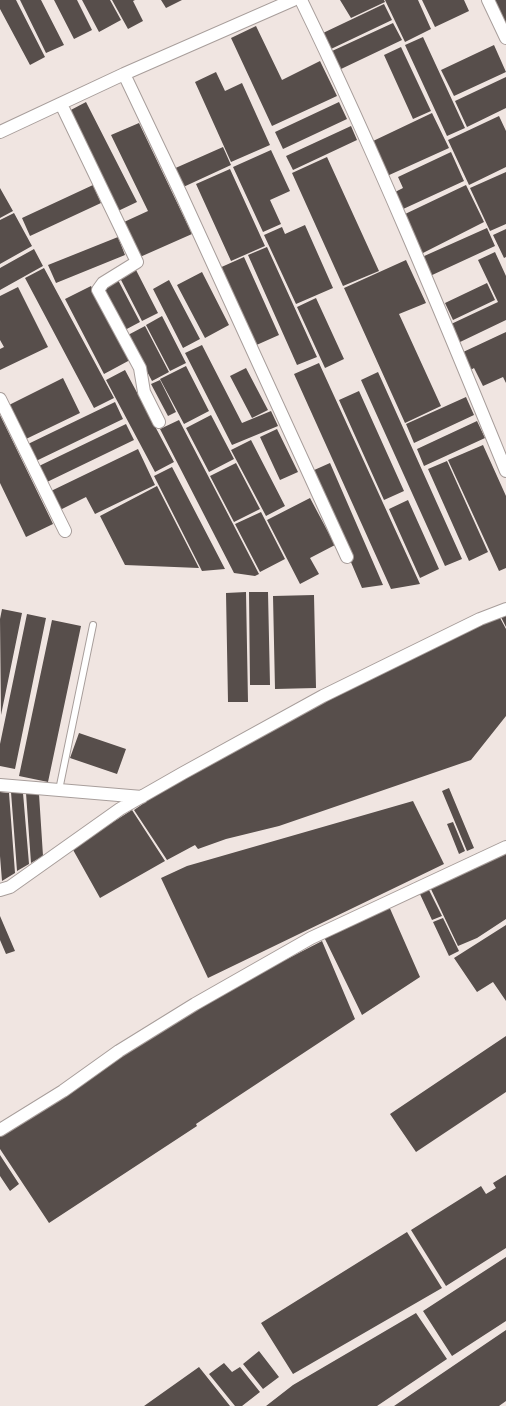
<!DOCTYPE html>
<style>
body{margin:0}
canvas{display:block;background:#f0e5e1}
</style>
<canvas width="506" height="1406"></canvas>
<script>
const context = document.querySelector('canvas').getContext('2d');
context.lineJoin = 'round';
function fillPath(path, color) { context.fillStyle = color; context.fill(path, 'evenodd'); }
function strokePath(path, color, width, dash) { context.strokeStyle = color; context.lineWidth = width; context.lineCap = dash ? 'butt' : 'round'; context.setLineDash(dash || []); context.stroke(path); }
const building = new Path2D(`
 M 0,0 L 16,0 L 45,57 L 30,65 L 0,9 Z
 M 20,0 L 41,0 L 64,45 L 46,53 Z
 M 54,0 L 77,0 L 92,30 L 74,39 Z
 M 82,0 L 110,0 L 121,20 L 99,32 Z
 M 112,0 L 135,0 L 133,1 L 143,21 L 128,29 Z
 M 161,0 L 182,0 L 166,8 Z
 M 340,0 L 384,0 L 385,2 L 351,18 Z
 M 385,0 L 418,0 L 431,29 L 405,42 Z
 M 422,0 L 464,0 L 469,11 L 435,27 Z
 M 493,0 L 506,0 L 506,29 Z
 M 384,4 L 392,20 L 331,49 L 323,33 Z
 M 393,23 L 402,40 L 341,69 L 332,51 Z
 M 256,26 L 282,80 L 320,61 L 337,96 L 272,126 L 231,38 Z
 M 423,37 L 465,128 L 447,136 L 405,45 Z
 M 494,45 L 506,72 L 454,96 L 441,70 Z
 M 401,47 L 431,111 L 413,119 L 384,55 Z
 M 216,72 L 225,91 L 242,83 L 270,145 L 231,162 L 195,82 Z
 M 506,77 L 506,108 L 467,127 L 455,101 Z
 M 86,102 L 137,202 L 118,211 L 67,112 Z
 M 339,102 L 347,119 L 283,149 L 275,132 Z
 M 432,113 L 449,148 L 387,176 L 371,142 Z
 M 499,116 L 506,131 L 506,167 L 469,185 L 448,140 Z
 M 139,123 L 192,234 L 140,257 L 124,222 L 148,211 L 111,135 Z
 M 351,126 L 357,140 L 293,170 L 286,156 Z
 M 223,147 L 231,165 L 179,189 L 171,170 Z
 M 271,150 L 290,191 L 270,200 L 281,224 L 263,232 L 233,167 Z
 M 451,152 L 464,181 L 401,210 L 393,193 L 403,188 L 398,177 Z
 M 327,157 L 379,271 L 343,286 L 292,173 Z
 M 230,169 L 265,246 L 231,261 L 196,184 Z
 M 506,172 L 506,224 L 490,231 L 470,188 Z
 M 93,185 L 101,203 L 30,236 L 22,218 Z
 M 466,185 L 484,222 L 421,254 L 403,215 Z
 M 0,188 L 13,211 L 0,218 Z
 M 14,213 L 32,246 L 0,264 L 0,220 Z
 M 305,225 L 333,288 L 296,304 L 264,235 L 282,227 L 285,234 Z
 M 487,228 L 495,246 L 430,276 L 422,257 Z
 M 506,229 L 506,257 L 504,258 L 493,235 Z
 M 118,237 L 125,255 L 56,283 L 48,265 Z
 M 267,247 L 317,357 L 297,365 L 248,255 Z
 M 34,249 L 43,266 L 0,290 L 0,268 Z
 M 495,252 L 506,276 L 506,320 L 458,343 L 449,325 L 498,302 L 478,260 Z
 M 244,257 L 279,335 L 252,347 L 217,269 Z
 M 406,260 L 426,303 L 399,314 L 441,406 L 405,423 L 344,288 Z
 M 44,268 L 114,398 L 94,408 L 25,278 Z
 M 135,268 L 158,313 L 142,321 L 119,276 Z
 M 202,272 L 229,325 L 205,338 L 177,285 Z
 M 118,280 L 140,322 L 123,331 L 101,289 Z
 M 169,280 L 200,339 L 183,348 L 153,289 Z
 M 487,283 L 495,300 L 453,320 L 445,303 Z
 M 91,286 L 130,360 L 104,374 L 65,299 Z
 M 18,287 L 48,347 L 0,370 L 0,349 L 4,347 L 0,340 L 0,296 Z
 M 316,298 L 344,359 L 325,368 L 297,307 Z
 M 162,316 L 186,363 L 170,371 L 146,325 Z
 M 145,326 L 169,372 L 152,381 L 128,335 Z
 M 506,332 L 506,383 L 503,377 L 483,386 L 474,368 L 469,371 L 461,353 Z
 M 202,345 L 242,423 L 271,411 L 278,426 L 232,445 L 185,353 Z
 M 319,363 L 420,584 L 391,589 L 294,374 Z
 M 186,366 L 209,411 L 184,424 L 160,379 Z
 M 246,368 L 268,410 L 252,418 L 230,376 Z
 M 125,370 L 174,462 L 155,472 L 106,380 Z
 M 378,372 L 462,559 L 445,566 L 361,380 Z
 M 63,378 L 80,413 L 26,439 L 9,405 Z
 M 160,380 L 176,412 L 168,416 L 151,384 Z
 M 359,391 L 404,491 L 384,500 L 339,400 Z
 M 466,397 L 474,415 L 414,443 L 406,424 Z
 M 115,402 L 123,419 L 36,461 L 28,444 Z
 M 0,415 L 53,524 L 26,537 L 0,483 Z
 M 211,415 L 234,459 L 209,472 L 186,428 Z
 M 179,420 L 259,574 L 255,576 L 234,573 L 160,429 Z
 M 477,421 L 485,438 L 424,466 L 417,449 Z
 M 126,424 L 134,440 L 47,482 L 39,466 Z
 M 277,429 L 298,472 L 280,480 L 260,437 Z
 M 251,440 L 285,506 L 266,516 L 231,450 Z
 M 483,445 L 506,496 L 506,568 L 499,571 L 448,460 Z
 M 138,449 L 155,485 L 95,514 L 86,497 L 60,510 L 51,491 Z
 M 447,461 L 488,552 L 469,561 L 428,469 Z
 M 236,463 L 260,509 L 234,522 L 210,476 Z
 M 330,463 L 383,585 L 362,588 L 312,471 Z
 M 172,467 L 225,569 L 202,571 L 154,476 Z
 M 157,486 L 199,568 L 125,565 L 100,516 Z
 M 310,498 L 335,545 L 310,558 L 319,574 L 300,584 L 267,520 Z
 M 408,500 L 439,569 L 420,578 L 389,509 Z
 M 261,512 L 285,559 L 260,572 L 235,524 Z
 M 246,592 L 248,702 L 228,702 L 226,593 Z
 M 249,592 L 268,592 L 270,685 L 250,685 Z
 M 314,595 L 316,688 L 275,689 L 273,596 Z
 M 2,609 L 22,613 L 1,715 L 0,619 Z
 M 506,612 L 506,627 L 500,615 Z
 M 27,614 L 46,618 L 15,769 L 0,766 L 0,744 Z
 M 499,616 L 506,629 L 506,716 L 471,760 L 279,826 L 226,839 L 198,849 L 195,845 L 167,860 L 134,810 L 188,773 L 232,747 Z
 M 52,620 L 81,626 L 48,782 L 19,776 Z
 M 79,733 L 126,749 L 117,774 L 70,758 Z
 M 449,788 L 474,848 L 467,851 L 442,791 Z
 M 0,792 L 9,793 L 15,873 L 2,881 L 0,856 Z
 M 11,792 L 23,793 L 29,864 L 17,871 Z
 M 26,793 L 39,794 L 43,856 L 31,863 Z
 M 413,801 L 444,864 L 208,978 L 161,878 L 187,866 Z
 M 132,810 L 165,861 L 100,898 L 72,848 Z
 M 453,822 L 465,851 L 459,854 L 447,824 Z
 M 506,851 L 506,919 L 477,938 L 458,946 L 430,887 Z
 M 428,888 L 442,916 L 432,920 L 419,892 Z
 M 388,904 L 420,977 L 362,1015 L 324,937 Z
 M 0,916 L 15,951 L 6,954 L 0,940 Z
 M 443,918 L 459,951 L 449,956 L 433,922 Z
 M 506,925 L 506,1001 L 493,982 L 477,992 L 454,958 Z
 M 322,941 L 355,1019 L 196,1124 L 197,1126 L 49,1223 L 0,1149 L 0,1135 L 204,1002 Z
 M 506,1036 L 506,1092 L 416,1152 L 390,1114 Z
 M 0,1155 L 19,1184 L 10,1191 L 0,1176 Z
 M 506,1175 L 506,1248 L 446,1286 L 411,1230 L 481,1186 L 486,1194 L 496,1188 L 493,1183 Z
 M 407,1232 L 442,1288 L 293,1374 L 261,1323 Z
 M 506,1257 L 506,1321 L 452,1356 L 423,1311 Z
 M 416,1313 L 447,1359 L 377,1406 L 266,1406 L 293,1385 Z
 M 506,1330 L 506,1401 L 499,1406 L 394,1406 Z
 M 259,1351 L 279,1377 L 263,1389 L 243,1364 Z
 M 224,1363 L 232,1372 L 240,1367 L 260,1392 L 242,1406 L 235,1406 L 209,1374 Z
 M 199,1367 L 230,1406 L 144,1406 Z`);
const service = new Path2D(`
 M 59,790 L 93,625`);
const minor = new Path2D(`
 M 301,0 C 376,154 441,312 506,471
 M 488,0 L 506,38
 M 124,74 L 181,194 L 347,557
 M 61,104 L 137,262 L 103,283 L 98,290 L 140,368 L 144,392 L 159,422
 M 0,132 L 124,74 L 293,0
 M 0,399 L 65,531
 M 0,785 L 142,797
 M 0,890 L 10,887 L 120,809 L 183,773 L 323,696 L 480,619 L 506,609
 M 0,1130 L 63,1091 L 119,1051 L 195,1004 L 311,938 L 506,847`);
fillPath(building, '#574e4b');
strokePath(service, '#a89e9b', 8);
strokePath(minor, '#a89e9b', 14);
strokePath(service, '#fff', 6);
strokePath(minor, '#fff', 12);
</script>
